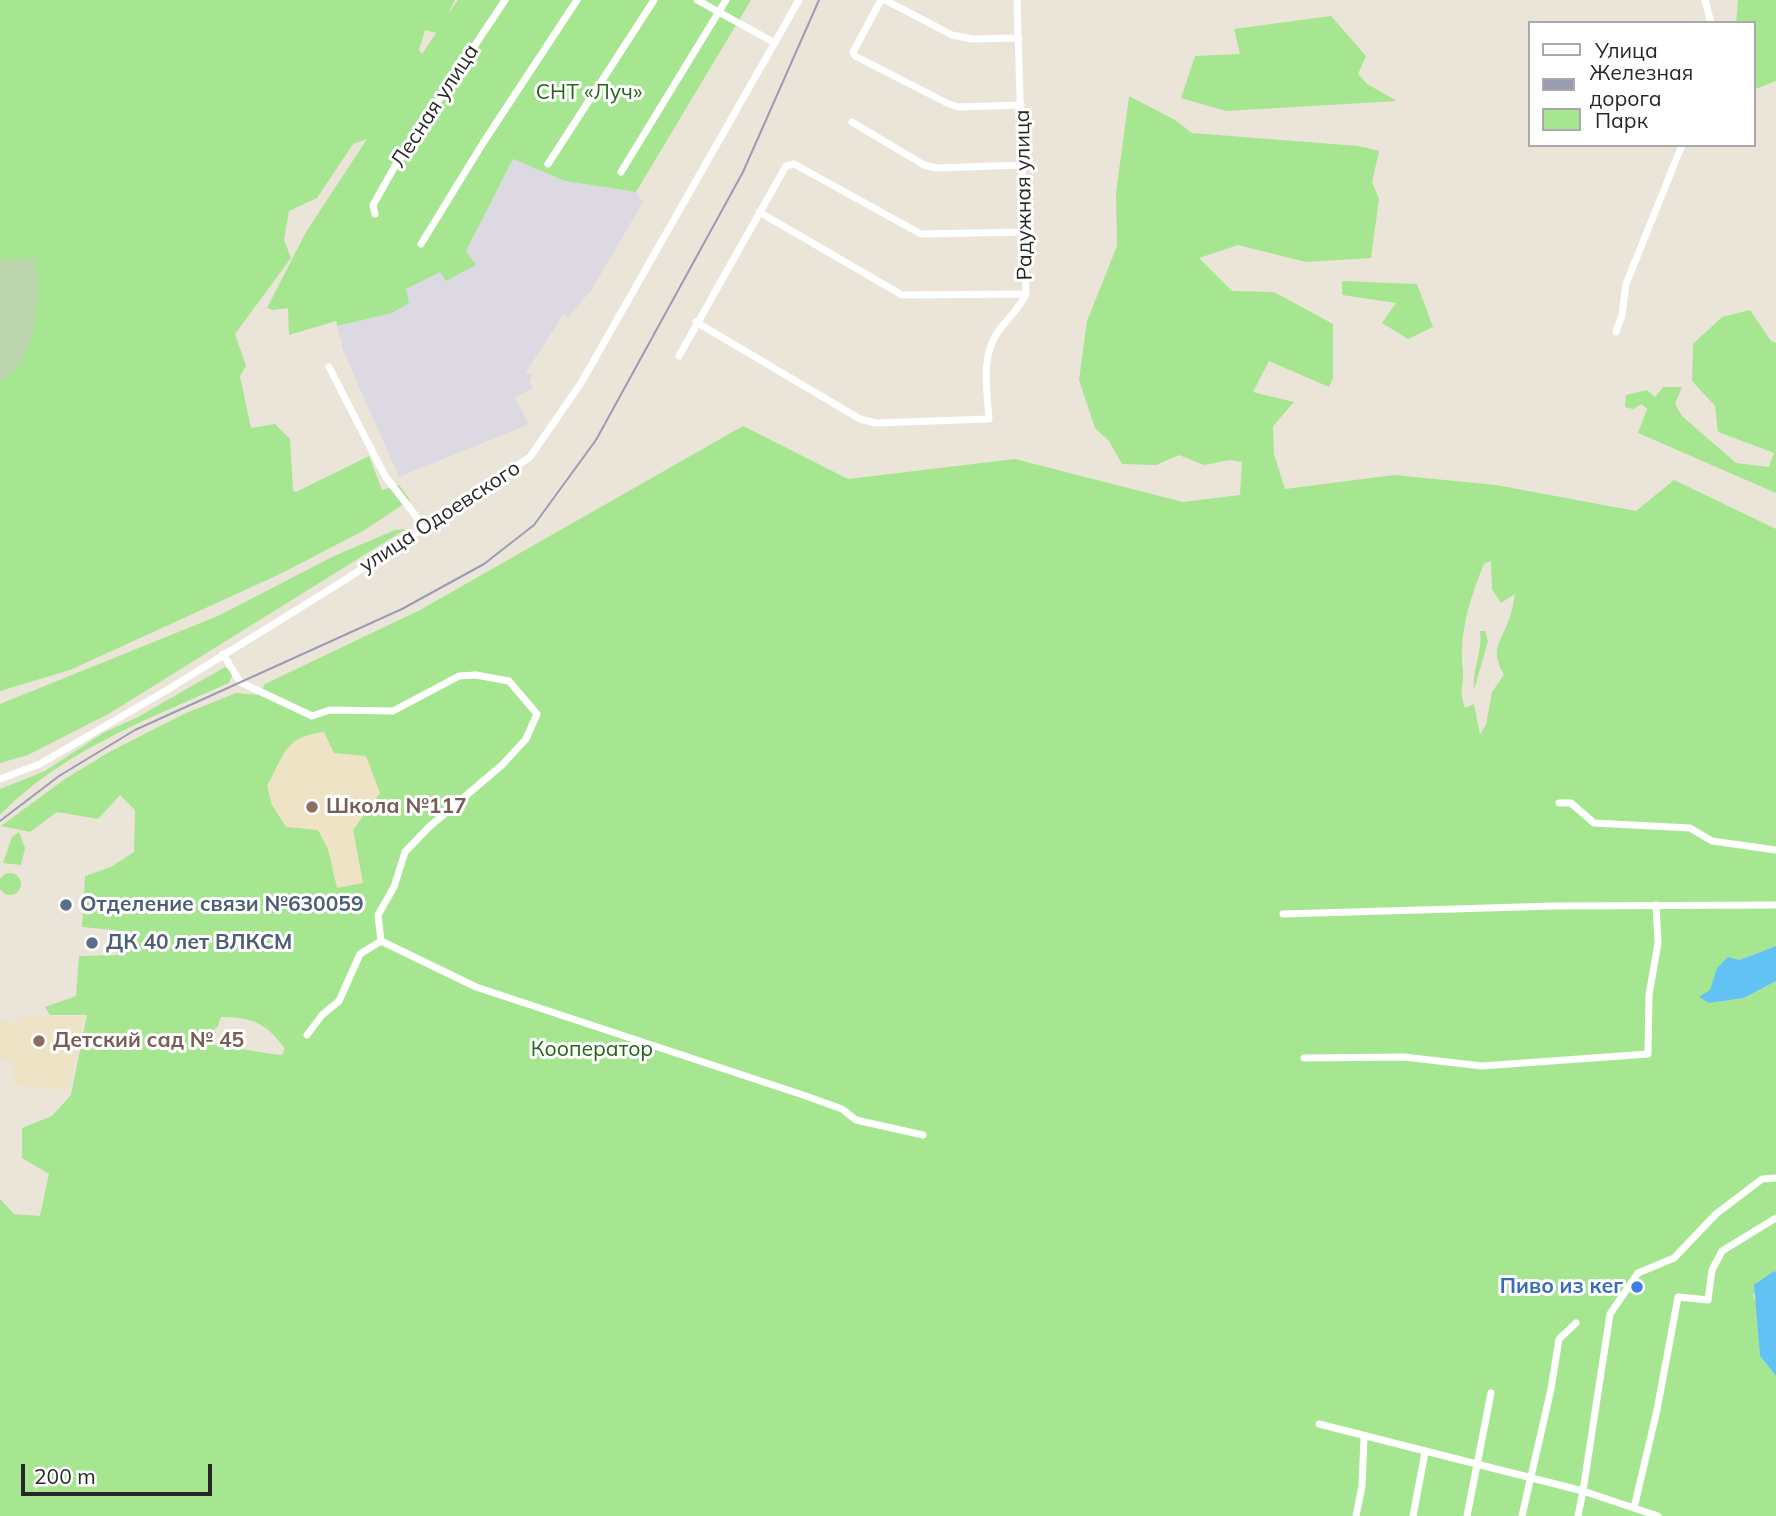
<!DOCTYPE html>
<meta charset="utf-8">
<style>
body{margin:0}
#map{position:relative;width:1776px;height:1516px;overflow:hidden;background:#ebe4d8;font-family:Mulish,sans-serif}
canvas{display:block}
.legend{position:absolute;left:1528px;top:21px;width:228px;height:126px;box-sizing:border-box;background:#fff;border:2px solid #a9a9a9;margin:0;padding:9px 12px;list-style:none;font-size:21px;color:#272727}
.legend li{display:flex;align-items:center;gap:14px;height:35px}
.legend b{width:35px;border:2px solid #a9a9a9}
.scale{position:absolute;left:21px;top:1464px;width:191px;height:32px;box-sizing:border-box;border:4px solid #272727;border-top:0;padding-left:9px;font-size:21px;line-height:24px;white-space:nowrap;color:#272727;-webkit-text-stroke:5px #fff;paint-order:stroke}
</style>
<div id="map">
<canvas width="1776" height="1516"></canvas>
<ul class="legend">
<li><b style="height:9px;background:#fff"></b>Улица</li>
<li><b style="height:9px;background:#9a9cb3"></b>Железная дорога</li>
<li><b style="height:19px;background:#a6e690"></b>Парк</li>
</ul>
<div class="scale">200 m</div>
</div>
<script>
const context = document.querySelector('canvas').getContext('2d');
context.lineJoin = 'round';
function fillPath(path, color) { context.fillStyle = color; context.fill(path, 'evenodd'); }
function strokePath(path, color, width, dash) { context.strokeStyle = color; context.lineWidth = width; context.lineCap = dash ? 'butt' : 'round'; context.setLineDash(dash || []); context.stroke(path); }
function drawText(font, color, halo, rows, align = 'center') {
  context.font = font + ' Mulish,sans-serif'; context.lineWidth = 6; context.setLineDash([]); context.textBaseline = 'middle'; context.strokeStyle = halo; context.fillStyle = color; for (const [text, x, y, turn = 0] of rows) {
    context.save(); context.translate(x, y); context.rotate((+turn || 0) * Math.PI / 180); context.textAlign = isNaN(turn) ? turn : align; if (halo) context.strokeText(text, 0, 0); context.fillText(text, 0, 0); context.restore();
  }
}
const industrial = new Path2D(`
 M 513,159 L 565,181 L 636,192 L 643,202 L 592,289 L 568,318 L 563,315 L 526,372 L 532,375 L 529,382 L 533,388 L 515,398 L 529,424 L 399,477 L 343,350 L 337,326 L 392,313 L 405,289 L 440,272 L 476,266 L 466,251 Z`);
const education = new Path2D(`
 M 304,720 L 378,739 L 385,794 L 372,888 L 339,895 L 231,819 Z
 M 84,1016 L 69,1091 L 14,1085 L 14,1061 L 0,1058 L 0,1021 L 21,1023 L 21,1017 Z`);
const green = new Path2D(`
 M 0,0 L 455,0 L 448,14 L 458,0 L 751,0 L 636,192 L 565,181 L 513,159 L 466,251 L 476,265 L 446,281 L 440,272 L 406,289 L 409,303 L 392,313 L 337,326 L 336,321 L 289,335 L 288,308 L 273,310 L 267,308 L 306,232 L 367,139 L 353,144 L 317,198 L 289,211 L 284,240 L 291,258 L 235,334 L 246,366 L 240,376 L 251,428 L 275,424 L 290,439 L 293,491 L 296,492 L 369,456 L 382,490 L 399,485 L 410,500 L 363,531 L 280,574 L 70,670 L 0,691 ZM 425,30 L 436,33 L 422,54 L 419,50 Z
 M 1738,0 L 1776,0 L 1776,81 L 1753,90 L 1753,23 L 1736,23 Z
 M 1331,16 L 1366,56 L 1358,74 L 1367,84 L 1397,101 L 1226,111 L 1181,98 L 1195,56 L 1240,54 L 1234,29 Z
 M 1129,96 L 1175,120 L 1192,133 L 1358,146 L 1379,151 L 1372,182 L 1379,199 L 1371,258 L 1306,262 L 1238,245 L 1199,258 L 1232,291 L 1274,292 L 1333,324 L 1333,378 L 1329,387 L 1269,361 L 1253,392 L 1294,402 L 1273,426 L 1274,454 L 1285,489 L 1394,475 L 1496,485 L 1636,511 L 1674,480 L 1776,529 L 1776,946 L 1717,968 L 1709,1003 L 1744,998 L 1776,981 L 1776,1271 L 1753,1295 L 1758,1309 L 1760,1356 L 1776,1376 L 1776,1516 L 0,1516 L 0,1199 L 14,1214 L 40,1216 L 49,1174 L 22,1158 L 22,1128 L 52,1116 L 71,1095 L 87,1015 L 50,1015 L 45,1007 L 76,996 L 79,956 L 117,955 L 115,930 L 82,927 L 85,876 L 111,867 L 134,852 L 135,810 L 120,795 L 98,819 L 57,812 L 30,832 L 1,826 L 65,779 L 111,751 L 186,713 L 236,693 L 258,695 L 265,684 L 420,610 L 743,426 L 848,479 L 1015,459 L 1183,502 L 1240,495 L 1242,462 L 1230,460 L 1204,465 L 1179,455 L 1156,465 L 1122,464 L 1109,441 L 1095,428 L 1079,380 L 1087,321 L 1117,246 L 1116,193 ZM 1491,561 L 1492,589 L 1501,603 L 1515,594 C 1513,603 1512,613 1508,622 C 1499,646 1490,649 1504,675 L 1492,692 L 1486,725 L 1480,734 L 1474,704 L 1465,708 C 1458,688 1464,687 1463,671 C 1458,635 1470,598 1484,564 ZM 324,732 L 334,753 L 366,756 L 380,793 L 353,830 L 363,883 L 337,888 L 328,849 L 318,830 L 286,827 L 272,805 L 267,786 C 285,754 284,737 324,732 ZM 221,1017 C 251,1017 267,1023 285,1049 L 282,1055 C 258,1053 238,1047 215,1045 L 211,1032 L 218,1026 Z
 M 1342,281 L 1417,284 L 1433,327 L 1408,339 L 1382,323 L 1396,303 L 1342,295 Z
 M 1750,310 L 1771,341 L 1776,343 L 1776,493 L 1638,433 L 1647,409 L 1642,404 L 1633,409 L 1625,407 L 1626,395 L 1647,390 L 1655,397 L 1663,387 L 1682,387 L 1675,404 L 1682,416 L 1736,463 L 1769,467 L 1774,453 L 1718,432 L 1715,406 L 1692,381 L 1693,344 L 1722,317 Z
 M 406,529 L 110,713 L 28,755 L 0,763 L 0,704 L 218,616 L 334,556 L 395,530 Z
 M 1480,631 L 1485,631 L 1488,641 L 1474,690 C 1472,670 1483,651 1480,631 Z
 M 225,667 L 233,673 L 229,683 C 150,718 62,751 0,815 L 0,789 L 45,771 L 103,733 L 138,717 Z
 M 19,832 L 25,848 L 21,865 L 3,863 L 12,837 Z
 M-1 884a11 11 0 1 1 22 0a11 11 0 1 1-22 0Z`);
const cemetery = new Path2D(`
 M 36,258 C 39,296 40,360 0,381 L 0,260 Z`);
const water = new Path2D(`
 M 1776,946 L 1776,981 L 1744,998 L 1709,1003 L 1699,997 L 1710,990 L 1717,968 L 1728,957 L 1739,960 Z
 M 1774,1271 L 1776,1272 L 1776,1376 L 1760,1356 L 1754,1285 Z`);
const minor = new Path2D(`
 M 697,0 L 775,43
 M 881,0 L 853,52 L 855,56 L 949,104 L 959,107 L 1021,105
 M 885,0 L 952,35 L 972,39 L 1019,38
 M 1705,0 L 1711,23
 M 852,122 L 924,165 L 936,168 L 1023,165
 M 548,164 L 654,0
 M 621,172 L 726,0
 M 759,212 L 902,295 L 1026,294
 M 375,214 L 373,205 L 395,166 L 505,0
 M 421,244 L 483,143 L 577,0
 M 696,322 L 860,419 L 876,423 L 989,419 C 987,389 980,354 1000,329 C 1009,317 1019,309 1026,294 L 1017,0
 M 1616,332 L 1622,315 L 1626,284 L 1682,145
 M 679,356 L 786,166 L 794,164 L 921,234 L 1025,232
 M 329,367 L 385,476 L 425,528
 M 223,654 L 240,682 L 312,716 L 330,710 L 393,711 L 459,676 L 476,675 L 509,681 L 537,714 L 526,739 L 502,765 L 429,827 L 405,852 L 394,887 L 378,915 L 381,941 L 360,954 L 339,1001 L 322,1015 L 307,1035
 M 0,779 L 40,764 L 167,690 L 345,580 L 530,457 L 581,383 L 799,0
 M 1559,803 L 1571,803 L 1594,823 L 1690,828 L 1712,841 L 1776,850
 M 1283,914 L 1555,906 L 1776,905
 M 381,941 L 476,987 L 806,1096 L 842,1109 L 856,1120 L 923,1135
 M 1304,1058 L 1404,1057 L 1482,1066 L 1648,1054 L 1649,995 L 1658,943 L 1656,905
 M 1319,1424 L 1583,1491 L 1610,1314 L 1638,1273 L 1674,1258 L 1716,1214 L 1762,1179 L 1776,1178
 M 1634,1508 L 1657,1410 L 1678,1297 L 1708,1300 L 1712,1270 L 1722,1251 L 1776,1218
 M 1356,1516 L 1362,1486 L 1364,1438
 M 1413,1516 L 1425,1452
 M 1467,1516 L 1491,1393
 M 1522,1516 L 1551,1389 L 1559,1339 L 1576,1323
 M 1578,1516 L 1583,1491 L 1658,1516`);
const rail = new Path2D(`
 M 0,821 L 59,776 L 135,730 L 402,609 L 484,564 L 534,525 L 596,440 L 743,172 L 819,0`);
const markers = [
 [312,807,7,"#8d6e63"],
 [66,905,7,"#5c6f8a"],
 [92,943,7,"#5c6f8a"],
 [39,1041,7,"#8d6e63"],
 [1637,1287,7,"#3f7fe0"]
];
const parkNames = [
 ["СНТ «Луч»",589,93],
 ["Кооператор",592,1050]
];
const streetNames = [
 ["Лесная улица",435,106,-57],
 ["Радужная улица",1024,195,-91],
 ["улица Одоевского",440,517,-33]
];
const educationNames = [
 ["Школа №117",326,807],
 ["Детский сад № 45",53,1041]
];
const serviceNames = [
 ["Отделение связи №630059",80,905],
 ["ДК 40 лет ВЛКСМ",106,943]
];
const shopNames = [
 ["Пиво из кег",1623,1287]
];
fillPath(industrial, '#ddd9e3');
fillPath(education, '#eee4c5');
fillPath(green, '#a6e690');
fillPath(cemetery, '#bed6ae');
fillPath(water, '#63c2f4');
strokePath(minor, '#fff', 7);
strokePath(rail, '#9a9cb3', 2);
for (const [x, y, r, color] of markers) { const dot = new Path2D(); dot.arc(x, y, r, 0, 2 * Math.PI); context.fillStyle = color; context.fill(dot); strokePath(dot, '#fff', 2.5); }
drawText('21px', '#1f6615', '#fff', parkNames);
drawText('21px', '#272727', '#fff', streetNames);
drawText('bold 21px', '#785e54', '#fff', educationNames, 'left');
drawText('bold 21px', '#4e5e75', '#fff', serviceNames, 'left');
drawText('bold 21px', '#366cbe', '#fff', shopNames, 'right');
</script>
